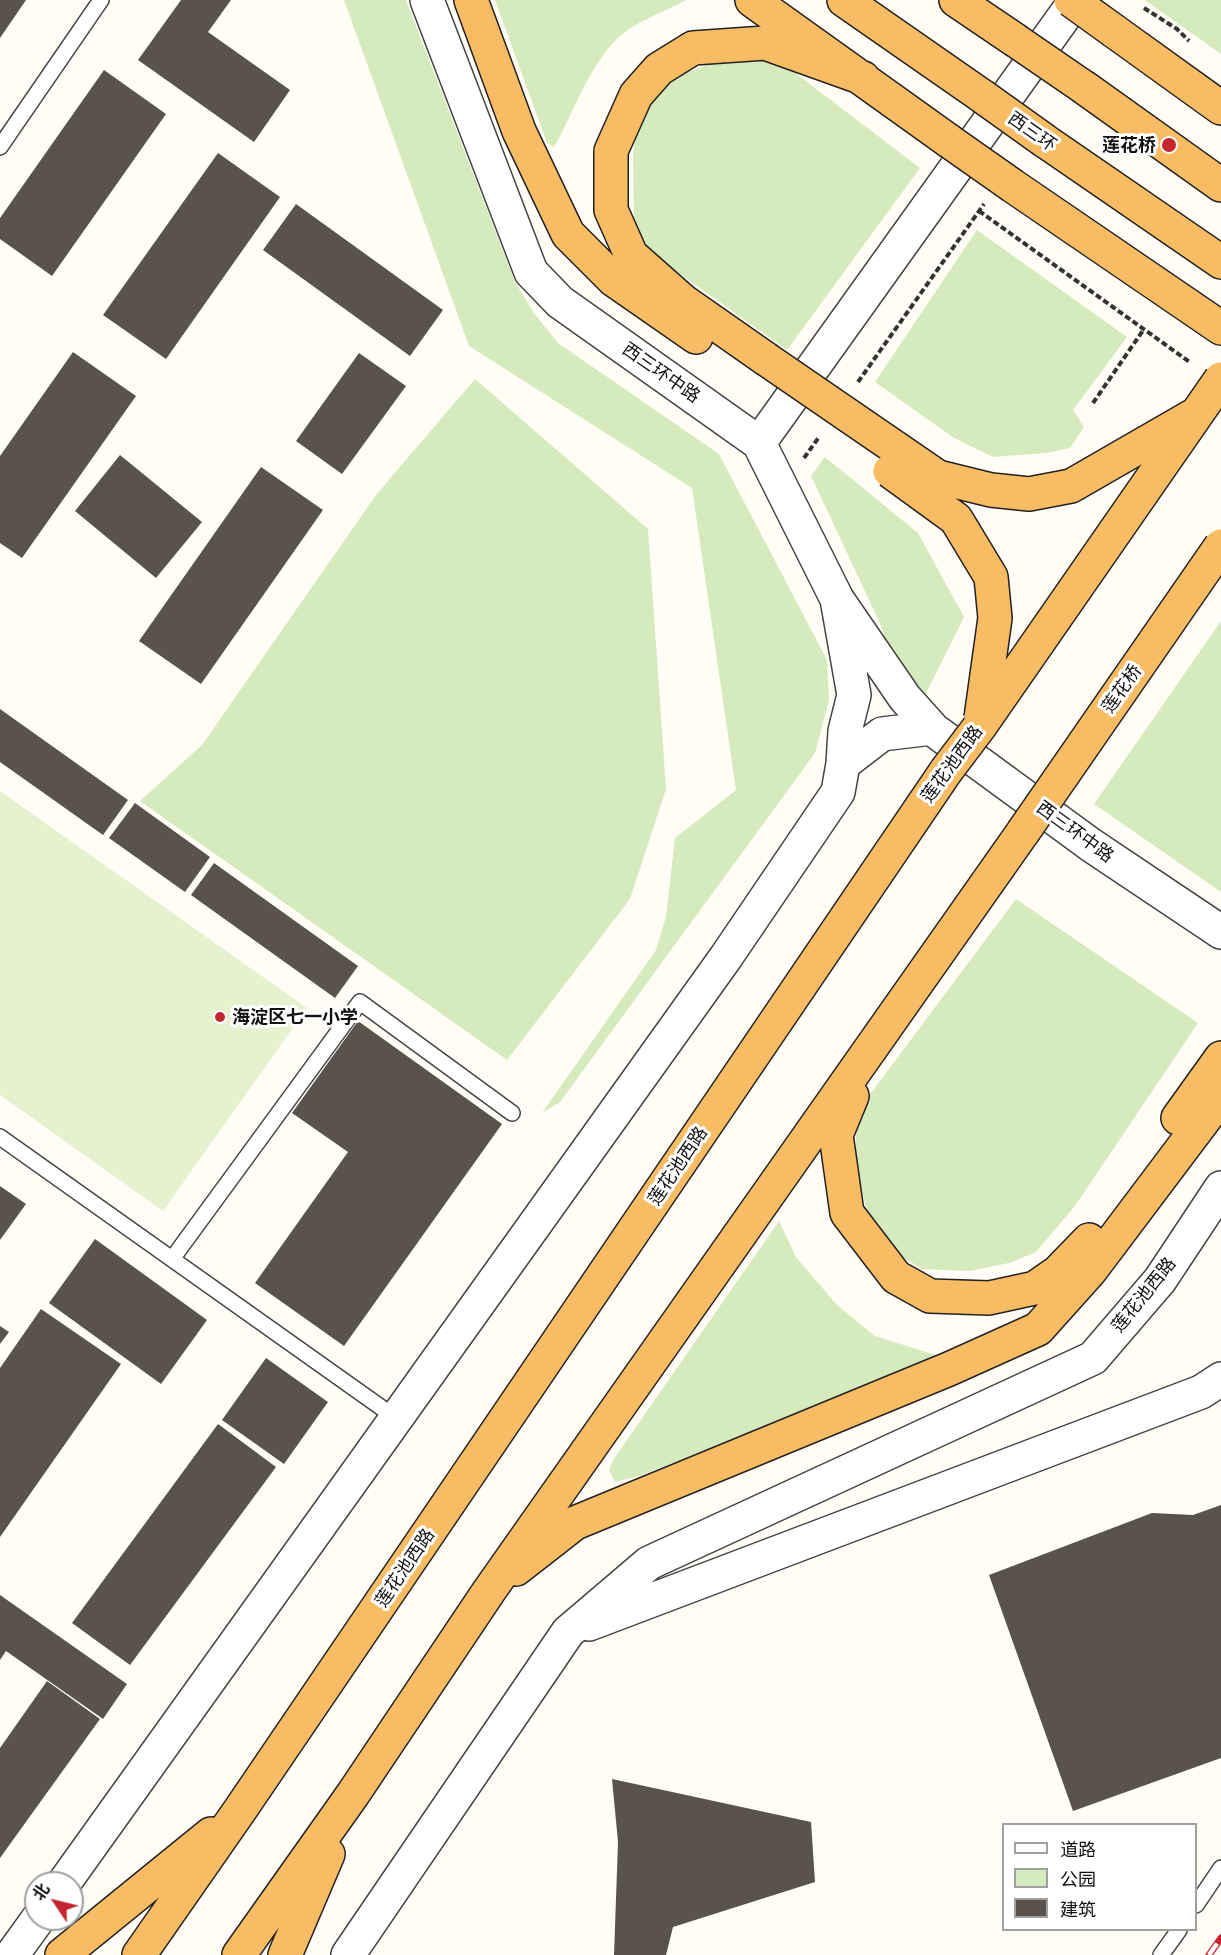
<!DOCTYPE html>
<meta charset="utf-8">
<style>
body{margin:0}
#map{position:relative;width:1221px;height:1955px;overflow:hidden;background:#fffdf5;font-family:"Playfair Display","Noto Sans SC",serif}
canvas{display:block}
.legend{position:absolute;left:1002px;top:1823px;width:195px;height:108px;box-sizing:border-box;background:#fff;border:2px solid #a0a0a0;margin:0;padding:8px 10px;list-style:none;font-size:18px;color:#111}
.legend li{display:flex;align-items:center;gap:12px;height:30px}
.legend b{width:30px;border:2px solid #a0a0a0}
.north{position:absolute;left:24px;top:1871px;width:60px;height:60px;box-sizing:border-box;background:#fff;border:2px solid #a0a0a0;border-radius:50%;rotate:305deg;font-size:16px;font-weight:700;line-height:24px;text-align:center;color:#111}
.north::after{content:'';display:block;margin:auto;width:21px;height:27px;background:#c4262e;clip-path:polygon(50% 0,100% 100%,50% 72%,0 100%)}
</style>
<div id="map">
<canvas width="1221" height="1955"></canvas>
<ul class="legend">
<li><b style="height:8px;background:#fff"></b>道路</li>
<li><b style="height:16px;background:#d5ebbd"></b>公园</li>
<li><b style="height:16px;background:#5a524d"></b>建筑</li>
</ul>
<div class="north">北</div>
</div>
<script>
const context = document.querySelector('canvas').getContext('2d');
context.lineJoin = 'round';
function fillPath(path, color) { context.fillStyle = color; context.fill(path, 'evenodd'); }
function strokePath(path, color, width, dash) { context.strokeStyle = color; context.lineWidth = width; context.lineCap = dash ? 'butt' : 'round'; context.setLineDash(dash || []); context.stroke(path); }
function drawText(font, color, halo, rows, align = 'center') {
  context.font = font + ' "Playfair Display","Noto Sans SC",serif'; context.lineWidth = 6; context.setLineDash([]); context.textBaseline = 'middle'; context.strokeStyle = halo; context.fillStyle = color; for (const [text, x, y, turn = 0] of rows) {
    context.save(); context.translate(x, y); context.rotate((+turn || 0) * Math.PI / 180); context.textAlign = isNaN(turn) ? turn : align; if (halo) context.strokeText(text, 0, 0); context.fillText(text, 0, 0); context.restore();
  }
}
const green = new Path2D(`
 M 344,0 L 406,0 L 515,282 L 534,313 L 558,343 L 719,454 L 827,660 L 829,700 L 815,753 L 560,1102 L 542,1113 L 656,950 L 666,917 L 675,838 L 736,790 L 692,488 L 469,346 Z
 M 495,0 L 686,0 C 664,13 636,20 617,39 C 588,68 574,112 554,147 L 547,143 Z
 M 1221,0 L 1221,54 L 1146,1 L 1146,0 Z
 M 723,59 L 762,61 L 794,72 L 920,168 L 787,350 L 648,251 L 634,227 L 633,152 L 638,124 L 647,108 L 678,76 Z
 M 977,230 L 1127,337 L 1073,410 L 1084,427 L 1070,448 L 1046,453 L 993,457 L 954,438 L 875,382 Z
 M 475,379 L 648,529 L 666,789 L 630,899 L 507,1060 L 140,801 L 202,745 L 376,495 Z
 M 825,457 L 918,533 L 964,617 L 924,697 L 892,657 L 878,619 L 811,476 Z
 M 1221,621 L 1221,892 L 1094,804 Z
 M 1016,899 L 1198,1023 L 1075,1206 L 1036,1252 L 1009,1263 L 970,1271 L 922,1269 L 888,1248 L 866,1209 L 856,1160 L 856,1135 L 862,1105 Z
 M 779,1221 L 796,1257 L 837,1305 L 875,1336 L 942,1357 L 639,1476 L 615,1482 L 609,1470 L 613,1460 Z`);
const pitch = new Path2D(`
 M 0,791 L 307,1008 L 163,1211 L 0,1095 Z`);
const building = new Path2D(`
 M 0,0 L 26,0 L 0,38 Z
 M 181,0 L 231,0 L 208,32 L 290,90 L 254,142 L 138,60 Z
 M 104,70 L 166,114 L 52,276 L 0,239 L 0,218 Z
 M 218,153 L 280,197 L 166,359 L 103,315 Z
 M 296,204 L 443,310 L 410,356 L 263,250 Z
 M 73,352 L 136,396 L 22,558 L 0,543 L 0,456 Z
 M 359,353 L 406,386 L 342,474 L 296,441 Z
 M 120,455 L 202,522 L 156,578 L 75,511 Z
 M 261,467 L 323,510 L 201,684 L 139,641 Z
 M 0,709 L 128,800 L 103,835 L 0,762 Z
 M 135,803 L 210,857 L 185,892 L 109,838 Z
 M 214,863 L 358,966 L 335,998 L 191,895 Z
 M 358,1021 L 502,1124 L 344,1346 L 255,1283 L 348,1152 L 292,1113 Z
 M 0,1186 L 26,1204 L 0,1240 Z
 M 95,1239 L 207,1320 L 161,1384 L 49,1303 Z
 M 41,1309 L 121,1364 L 0,1537 L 0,1368 Z
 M 0,1326 L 9,1332 L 0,1344 Z
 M 266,1358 L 328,1402 L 284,1464 L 222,1420 Z
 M 218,1424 L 276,1467 L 130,1665 L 72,1623 Z
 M 1221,1505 L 1221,1758 L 1073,1811 L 989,1575 L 1152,1513 L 1193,1515 Z
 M 0,1595 L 127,1684 L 103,1719 L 6,1651 L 0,1660 Z
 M 47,1681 L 100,1719 L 0,1858 L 0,1748 Z
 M 612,1779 L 811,1822 L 815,1882 L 673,1927 L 666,1955 L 614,1955 L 618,1842 Z`);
const path = new Path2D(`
 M 1144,8 L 1177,29 L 1189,41
 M 979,211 L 1191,363
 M 858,382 L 984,204
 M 1093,403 L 1144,329
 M 804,458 L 819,437`);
const service = new Path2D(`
 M 0,147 L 101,0
 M 0,1137 L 396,1418
 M 172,1259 L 360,1002 L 512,1113
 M 1196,1905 L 1221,1868
 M 1161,1955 L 1179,1930`);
const tertiary = new Path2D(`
 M 427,0 L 531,272 L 560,302 L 759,443 L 837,599 L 905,698 L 932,728 L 882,734 L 843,764
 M 759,443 L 1076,0
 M 938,733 L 1091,845 L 1221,932
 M 589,1624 L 1201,1392 L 1221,1379
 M 64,1883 L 726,957 L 838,792 L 843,764 L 845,731 L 854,695 L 837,599
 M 12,1955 L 38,1919
 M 348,1955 L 568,1632 L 649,1563 L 1093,1358 L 1160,1280 L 1221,1188`);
const trunk = new Path2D(`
 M 471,0 L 519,131 L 568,234 L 614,280 L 696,337
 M 752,0 L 949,141
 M 844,0 L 982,96
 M 956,0 L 1015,40
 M 1114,31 L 1221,108
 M 1085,88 L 1221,185
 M 1045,141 L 1221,262
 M 1013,186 L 1221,328
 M 766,359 L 683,301 L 631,255 L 611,210 L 611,151 L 636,95 L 659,69 L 693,48 L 765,43 L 863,78
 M 852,1096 L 836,1135 L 847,1213 L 896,1277 L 930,1296 L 989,1298 L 1035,1288 L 1058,1272 L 1089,1240
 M 1178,1118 L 1221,1058
 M 516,1569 L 575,1523 L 949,1369 L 1038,1329 L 1090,1271 L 1221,1097
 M 62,1955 L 211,1834
 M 139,1955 L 240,1810 L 946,771
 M 239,1955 L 353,1794 L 489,1591 L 1023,832
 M 285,1955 L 328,1854`);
const rail = new Path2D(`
 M 1209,1955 L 1221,1938`);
const trunkBridge = new Path2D(`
 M 1071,0 L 1114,31
 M 1015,40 L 1085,88
 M 982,96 L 1045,141
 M 949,141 L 1013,186
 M 766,359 L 938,477 L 991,490 L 1029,494 L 1071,486 L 1196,414
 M 890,471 L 956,519 L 991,577 L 995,618 L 981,718
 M 946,771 L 980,726 L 1221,379
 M 1023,832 L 1221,546`);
const markers = [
 [1169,145,8,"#c4262e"],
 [220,1017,6,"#c4262e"]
];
const streetNames = [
 ["西三环",1032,132,35],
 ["西三环中路",661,373,35],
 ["莲花桥",1122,689,-55],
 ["莲花池西路",952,764,-54],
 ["西三环中路",1075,832,36],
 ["莲花池西路",678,1166,-56],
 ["莲花池西路",1144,1295,-51],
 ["莲花池西路",405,1568,-56]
];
const poiNames = [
 ["莲花桥",1156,145],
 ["海淀区七一小学",232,1017,"left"]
];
fillPath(green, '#d5ebbd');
fillPath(pitch, '#e6f2cf');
fillPath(building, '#5a524d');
strokePath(service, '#444', 18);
strokePath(tertiary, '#444', 36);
strokePath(trunk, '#222', 36);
strokePath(path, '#333', 4, [6, 3]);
strokePath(service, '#fff', 15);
strokePath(tertiary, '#fff', 33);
strokePath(trunk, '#f7bc64', 33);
strokePath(rail, '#c4262e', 7);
strokePath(rail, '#fff', 4.5, [14]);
strokePath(trunkBridge, '#222', 36, []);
strokePath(trunkBridge, '#f7bc64', 33);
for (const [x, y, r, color] of markers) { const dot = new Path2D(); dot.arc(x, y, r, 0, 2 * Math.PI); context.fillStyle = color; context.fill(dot); strokePath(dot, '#fff', 2); }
drawText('18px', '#111', '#fff', streetNames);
drawText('bold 18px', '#111', '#fff', poiNames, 'right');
</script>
